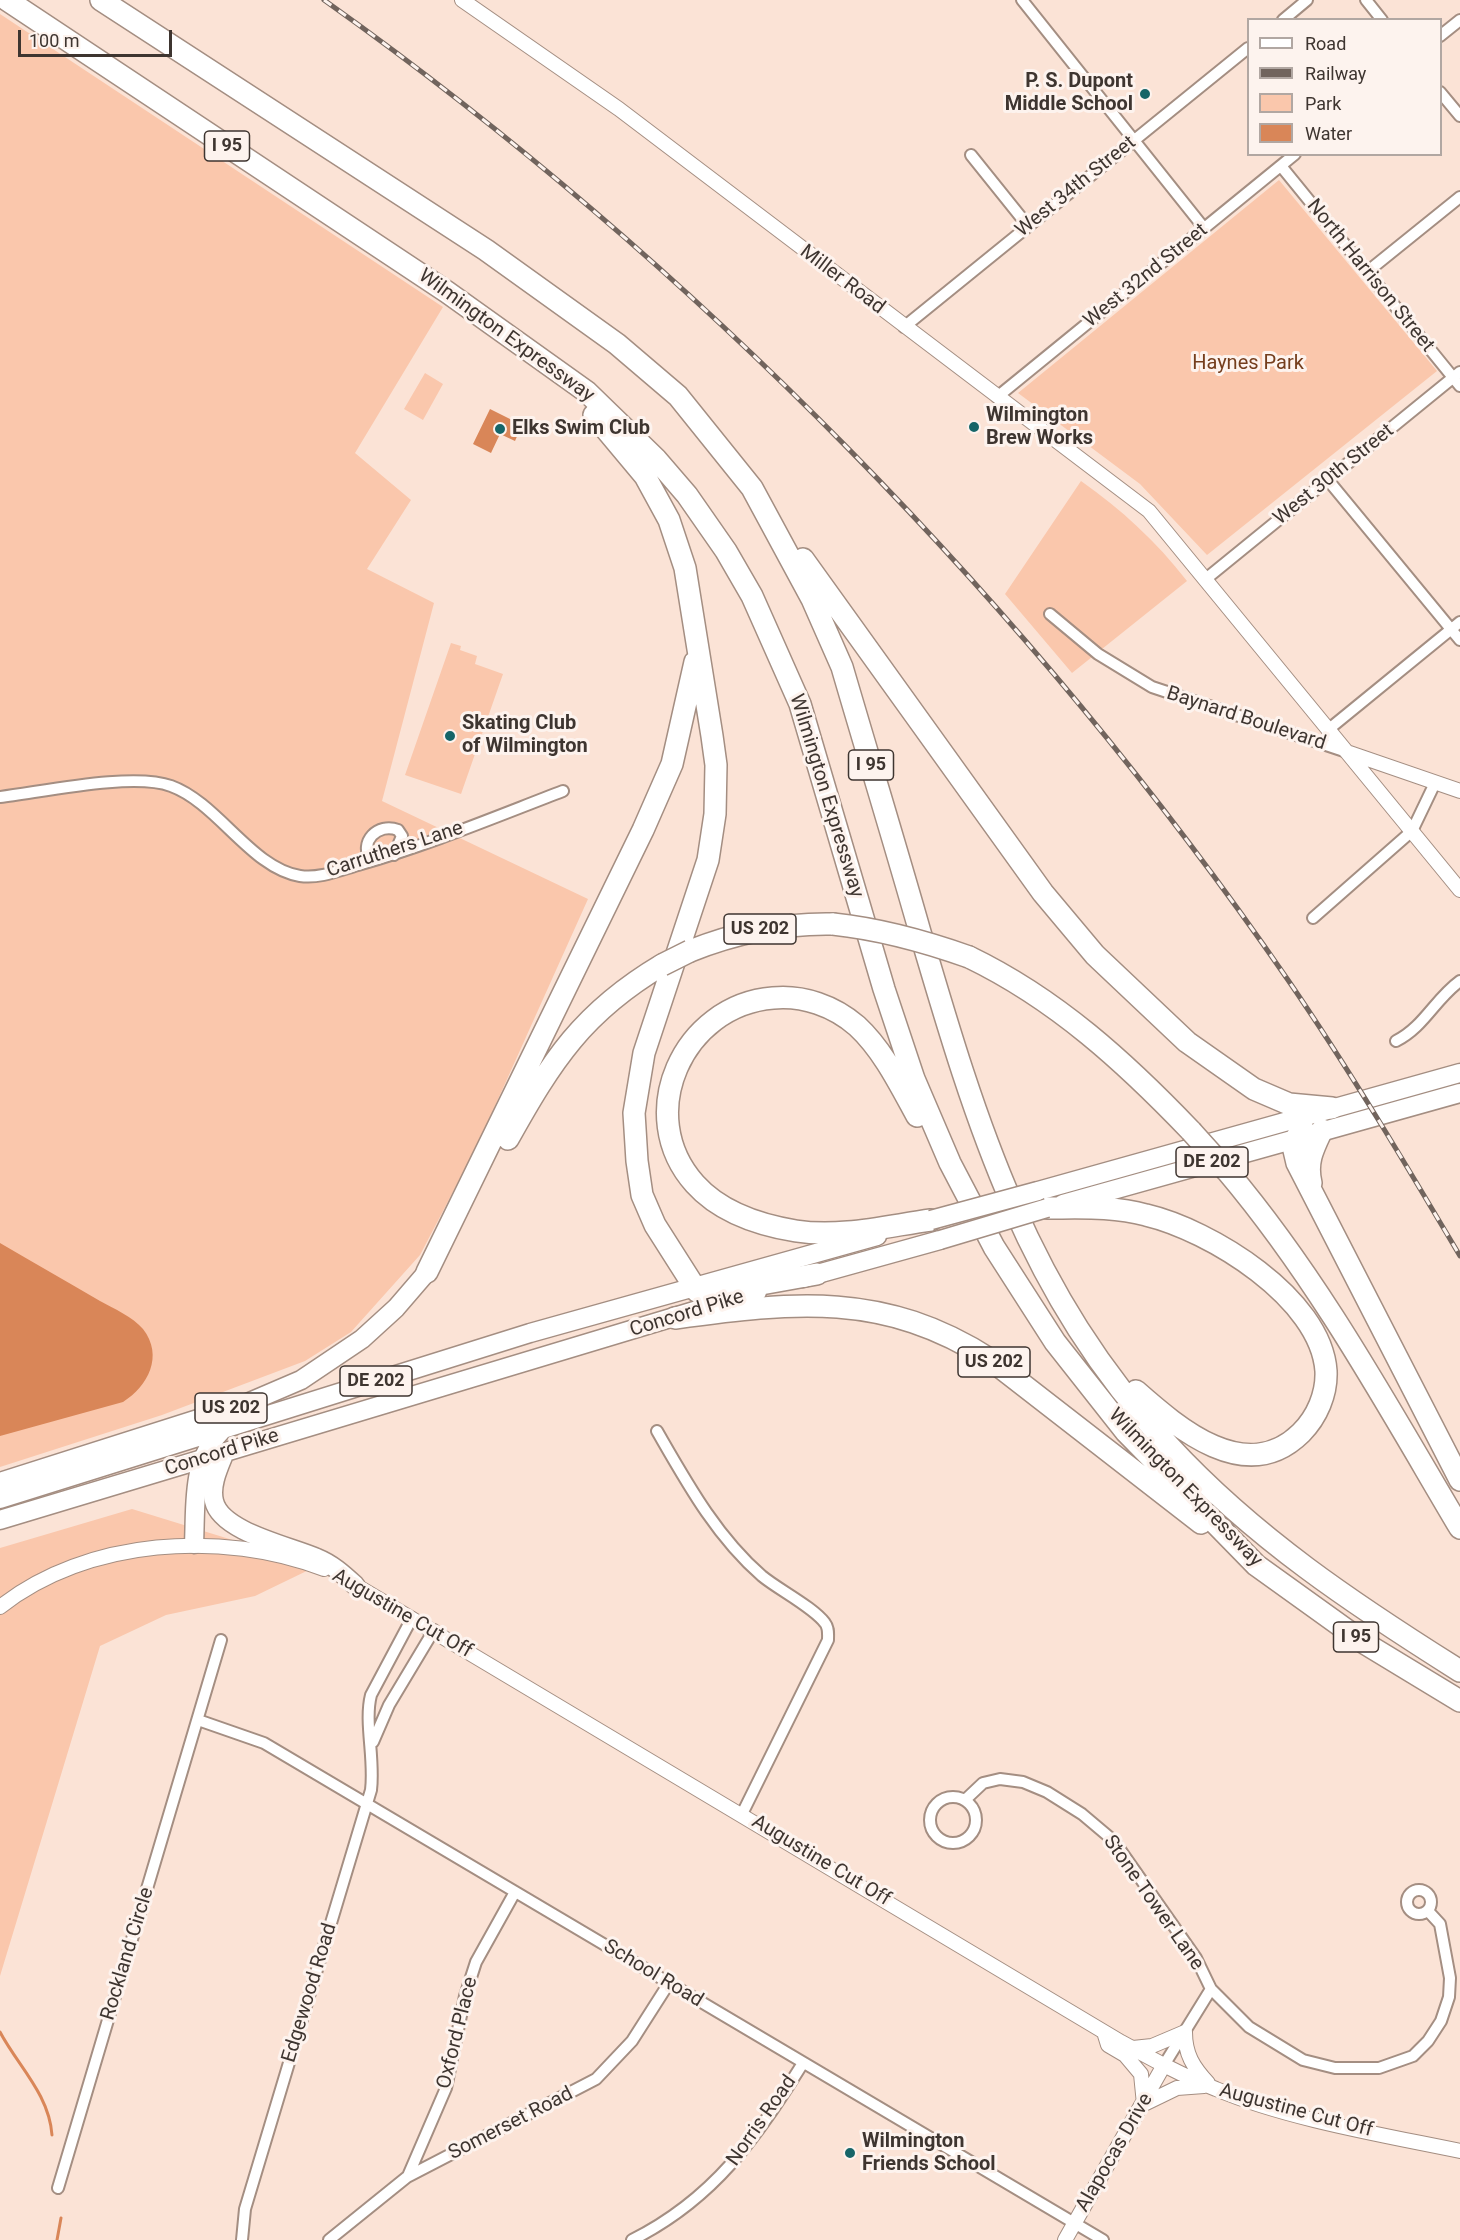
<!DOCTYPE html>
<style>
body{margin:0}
#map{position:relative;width:1460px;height:2240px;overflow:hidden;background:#fbe3d6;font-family:Roboto,sans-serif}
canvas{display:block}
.legend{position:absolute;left:1247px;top:18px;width:195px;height:138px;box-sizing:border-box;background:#fdf3ee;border:2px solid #b1a7a2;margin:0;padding:8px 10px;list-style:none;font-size:18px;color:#3e3530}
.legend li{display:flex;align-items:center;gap:12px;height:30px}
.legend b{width:30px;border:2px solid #b1a7a2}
.scale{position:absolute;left:18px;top:30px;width:154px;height:27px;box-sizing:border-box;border:3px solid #3e3530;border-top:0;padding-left:8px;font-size:18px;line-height:21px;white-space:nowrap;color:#3e3530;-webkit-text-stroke:4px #fdf3ee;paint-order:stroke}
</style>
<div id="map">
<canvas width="1460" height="2240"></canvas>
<ul class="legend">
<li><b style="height:8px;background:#fff"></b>Road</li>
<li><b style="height:8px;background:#71645d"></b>Railway</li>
<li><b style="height:16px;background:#fac7ac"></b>Park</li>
<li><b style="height:16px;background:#d98658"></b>Water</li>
</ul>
<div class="scale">100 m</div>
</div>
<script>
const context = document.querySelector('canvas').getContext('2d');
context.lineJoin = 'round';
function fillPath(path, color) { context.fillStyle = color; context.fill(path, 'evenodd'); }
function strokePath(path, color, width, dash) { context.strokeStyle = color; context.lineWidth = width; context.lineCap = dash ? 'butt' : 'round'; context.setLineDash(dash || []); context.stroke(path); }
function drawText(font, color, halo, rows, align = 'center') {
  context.font = font + ' Roboto,sans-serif'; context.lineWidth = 6; context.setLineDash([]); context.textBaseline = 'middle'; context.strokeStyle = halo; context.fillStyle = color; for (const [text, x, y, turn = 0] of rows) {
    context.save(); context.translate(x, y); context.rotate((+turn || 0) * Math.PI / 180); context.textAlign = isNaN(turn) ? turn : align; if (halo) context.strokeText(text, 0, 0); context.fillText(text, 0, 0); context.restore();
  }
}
const green = new Path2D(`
 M 0,14 L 443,307 L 355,453 L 411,500 L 367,569 L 434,603 L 382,801 L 588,899 L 477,1146 L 420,1255 L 351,1332 L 305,1361 L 162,1415 L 0,1467 Z
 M 1279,180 L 1437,371 L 1207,555 L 1140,484 L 1018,393 Z
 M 425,373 L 443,384 L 423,420 L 404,409 Z
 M 1081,481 C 1122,510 1156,541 1187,581 L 1072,673 L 1005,594 Z
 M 451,643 L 461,646 L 460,650 L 477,656 L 475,664 L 503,674 L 461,794 L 405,775 Z
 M 132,1509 L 317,1566 L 255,1596 L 166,1615 L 100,1646 L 0,1976 L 0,1548 Z`);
const water = new Path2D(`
 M 490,409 L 522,425 L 515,441 L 500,434 L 491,453 L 473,444 Z
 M 0,1243 C 33,1262 67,1282 100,1301 C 113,1308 133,1317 143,1329 C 164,1356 148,1386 123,1402 L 0,1436 Z`);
const stream = new Path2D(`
 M 0,2032 C 18,2066 49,2094 52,2135
 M 57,2240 L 61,2218`);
const minor = new Path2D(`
 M 1022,0 L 1204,228
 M 1366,0 L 1382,20
 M 1283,20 L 1307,0
 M 1440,36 L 1460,20
 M 1440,92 L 1460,116
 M 971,155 L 1028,226
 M 1281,166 L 1460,386
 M 1367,272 L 1460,197
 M 904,327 L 1248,48
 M 997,397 L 1295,154
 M 1328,480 L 1460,640
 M 1207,578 L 1460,372
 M 1050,614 L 1098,654 L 1152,687 L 1347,752
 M 1329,729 L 1460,622
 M 0,797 C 42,792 133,772 171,786 C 218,803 251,868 300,876 C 320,879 340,870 358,865 C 428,845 495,817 563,791
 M 371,861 C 358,842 378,822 398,830 L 402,836 L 394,855
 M 1313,918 L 1412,831 L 1435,783
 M 1396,1041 C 1424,1027 1435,999 1460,981
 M 657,1431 C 687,1483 716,1536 762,1576 C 779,1590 813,1607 825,1623 C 829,1628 828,1634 828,1640 L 742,1814
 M 198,1720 L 264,1743 L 1103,2240
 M 373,1742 L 389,1705 L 434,1630
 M930 1820a23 23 0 1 1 46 0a23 23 0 1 1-46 0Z
 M 965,1800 L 983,1783 L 1000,1779 L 1023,1782 L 1047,1792 L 1082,1814 L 1114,1841 L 1196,1958 L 1211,1989 L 1249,2027 L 1303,2060 L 1335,2068 L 1379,2068 L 1413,2056 L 1428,2041 L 1441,2021 L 1449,1997 L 1450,1978 L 1440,1924 L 1428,1911
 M1407 1902a12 12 0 1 1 24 0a12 12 0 1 1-24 0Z
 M 1164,2065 L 1211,1989
 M 408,2176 L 446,2088 L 465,1996 L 476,1962 L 515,1892
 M 58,2188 L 221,1640
 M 242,2240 L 245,2209 L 371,1790 C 375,1759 364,1722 371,1695 L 412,1618
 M 329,2240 L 407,2177 L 596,2079 L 632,2041 L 669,1983
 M 632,2240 C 714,2199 756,2138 803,2063`);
const tertiary = new Path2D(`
 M 462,0 L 619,109 L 1149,511 L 1460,890
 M 1347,752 L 1460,791
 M 347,1580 L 1121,2042 C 1152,2059 1183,2076 1216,2089 C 1287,2119 1383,2135 1460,2151
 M 0,1607 C 87,1538 223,1530 324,1569
 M 1104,2032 L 1108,2045 L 1125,2055 L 1141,2074 L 1144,2104
 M 1133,2048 L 1152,2046 L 1185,2032 C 1185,2054 1193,2067 1208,2083
 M 1144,2104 L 1177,2088 L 1204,2086
 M 1065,2240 L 1164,2065`);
const primary = new Path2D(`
 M 1038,1191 L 1460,1073
 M 1063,1204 L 1460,1093
 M 0,1499 L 530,1333 L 877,1236
 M 194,1544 C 196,1502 191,1460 223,1429`);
const trunk = new Path2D(`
 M 803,1278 L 940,1240
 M 225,1452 C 219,1467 210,1485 214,1501 C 221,1532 290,1546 317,1558 C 332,1564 343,1574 355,1585
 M 0,1482 L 245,1404 L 301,1380 L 362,1339 L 396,1308 L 427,1272
 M 0,1520 L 757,1292`);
const motorway = new Path2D(`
 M 7,0 L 447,292 L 587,392 L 656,459 L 687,495 L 726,551 L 752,596 L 800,704 L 884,989 L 914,1079 L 950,1163 L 994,1247 L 1055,1342 L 1126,1432 L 1256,1565 L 1366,1644 L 1460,1701
 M 101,0 L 486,250 L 617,344 L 678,396 L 752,488 L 812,599 L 842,667 C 868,756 895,844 920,932 C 977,1126 1027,1294 1169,1446 C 1254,1538 1355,1605 1460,1671
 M 594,415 L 645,476 L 669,520 L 685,568 L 712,736 L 716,765 L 715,814 L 708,860 L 644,1053 L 634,1113 L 637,1161 L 642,1195 L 655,1225 L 697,1291 L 711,1293 L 817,1274
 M 803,559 L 1043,893 L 1095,955 L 1187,1042 L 1254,1089 L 1289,1104 L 1332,1108
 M 690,951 C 737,932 782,923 833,924
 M 969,957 C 1056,999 1125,1062 1191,1131
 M 917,1116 C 900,1085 883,1050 857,1026 C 834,1006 803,995 773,998 C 683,1005 633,1115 695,1184 C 721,1213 759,1225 796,1231 C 840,1238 887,1226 931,1220
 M 1302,1126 L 1293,1146 L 1297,1163 L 1460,1480
 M 508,1139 C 552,1060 583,1012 662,965
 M 1227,1171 C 1319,1280 1387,1405 1460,1528
 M 1311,1183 C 1306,1162 1313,1149 1322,1130
 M 1047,1208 C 1080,1208 1114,1206 1146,1215 C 1210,1230 1321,1298 1326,1371 C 1327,1394 1317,1417 1301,1433 C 1246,1487 1178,1428 1136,1391
 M 427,1272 L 643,830 L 672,764 L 695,662
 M 675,1318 C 794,1302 884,1291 991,1360 L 1201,1523`);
const rail = new Path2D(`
 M 324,0 C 693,262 1031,607 1288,980 C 1349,1069 1405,1163 1460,1256`);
const primaryBridge = new Path2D(`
 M 931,1220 L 1038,1191`);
const trunkBridge = new Path2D(`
 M 940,1240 L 1047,1208`);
const motorwayBridge = new Path2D(`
 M 833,924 C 880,929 924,941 969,957
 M 662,965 L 690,951
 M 1191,1131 L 1227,1171`);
const markers = [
 [1145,94,6,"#166568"],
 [974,427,6,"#166568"],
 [500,429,6,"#166568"],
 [450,736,6,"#166568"],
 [850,2153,6,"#166568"]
];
const shields = [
 [227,146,45],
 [871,765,45],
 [760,929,72],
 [1212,1162,72],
 [994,1362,72],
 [376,1381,72],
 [231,1408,72],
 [1356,1637,45]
];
const shieldNames = [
 ["I 95",227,146],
 ["I 95",871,765],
 ["US 202",760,929],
 ["DE 202",1212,1162],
 ["US 202",994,1362],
 ["DE 202",376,1381],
 ["US 202",231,1408],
 ["I 95",1356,1637]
];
const poiNames = [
 ["P. S. Dupont",1133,82,"right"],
 ["Middle School",1133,105,"right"],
 ["Wilmington",986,416],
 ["Brew Works",986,439],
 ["Elks Swim Club",512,429],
 ["Skating Club",462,724],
 ["of Wilmington",462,747],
 ["Wilmington",862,2142],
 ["Friends School",862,2165]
];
const streetNames = [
 ["West 34th Street",1076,187,-39],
 ["West 32nd Street",1146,276,-39],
 ["North Harrison Street",1370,276,51],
 ["Miller Road",842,280,37],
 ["Wilmington Expressway",506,336,36],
 ["West 30th Street",1334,475,-39],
 ["Baynard Boulevard",1246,719,18],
 ["Wilmington Expressway",826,796,73],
 ["Carruthers Lane",395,850,-18],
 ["Concord Pike",687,1314,-17],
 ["Concord Pike",222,1453,-17],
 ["Wilmington Expressway",1185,1488,46],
 ["Augustine Cut Off",402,1614,30],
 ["Augustine Cut Off",821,1861,31],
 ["Stone Tower Lane",1153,1903,55],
 ["Rockland Circle",128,1954,-73],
 ["School Road",653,1974,31],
 ["Edgewood Road",310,1993,-73],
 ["Oxford Place",458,2033,-76],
 ["Augustine Cut Off",1296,2111,15],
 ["Norris Road",762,2121,-55],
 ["Somerset Road",511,2124,-27],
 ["Alapocas Drive",1115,2153,-60]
];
const parkNames = [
 ["Haynes Park",1248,364]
];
fillPath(green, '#fac7ac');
fillPath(water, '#d98658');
strokePath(stream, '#d98658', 3);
strokePath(minor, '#a48e82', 14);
strokePath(tertiary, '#a48e82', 16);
strokePath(primary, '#a48e82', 21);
strokePath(trunk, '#a48e82', 21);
strokePath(motorway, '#a48e82', 24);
strokePath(minor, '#fff', 10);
strokePath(tertiary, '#fff', 14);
strokePath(primary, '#fff', 18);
strokePath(trunk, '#fff', 18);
strokePath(motorway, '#fff', 21);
strokePath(rail, '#71645d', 5);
strokePath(rail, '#fdf3ee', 3, [9]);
strokePath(primaryBridge, '#a48e82', 21, []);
strokePath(trunkBridge, '#a48e82', 21, []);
strokePath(motorwayBridge, '#a48e82', 24, []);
strokePath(primaryBridge, '#fff', 18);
strokePath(trunkBridge, '#fff', 18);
strokePath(motorwayBridge, '#fff', 21);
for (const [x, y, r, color] of markers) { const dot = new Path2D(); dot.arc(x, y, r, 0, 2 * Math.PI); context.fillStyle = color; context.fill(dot); strokePath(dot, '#fdf3ee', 2); }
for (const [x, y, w] of shields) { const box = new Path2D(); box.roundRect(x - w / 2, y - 15, w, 30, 4.5); context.fillStyle = '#fdf3ee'; context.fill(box); strokePath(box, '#3e3530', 1.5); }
drawText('bold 18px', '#3e3530', null, shieldNames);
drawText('bold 20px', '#3e3530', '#fdf3ee', poiNames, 'left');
drawText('20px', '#3e3530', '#fdf3ee', streetNames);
drawText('20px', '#753e1d', '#fdf3ee', parkNames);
</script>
